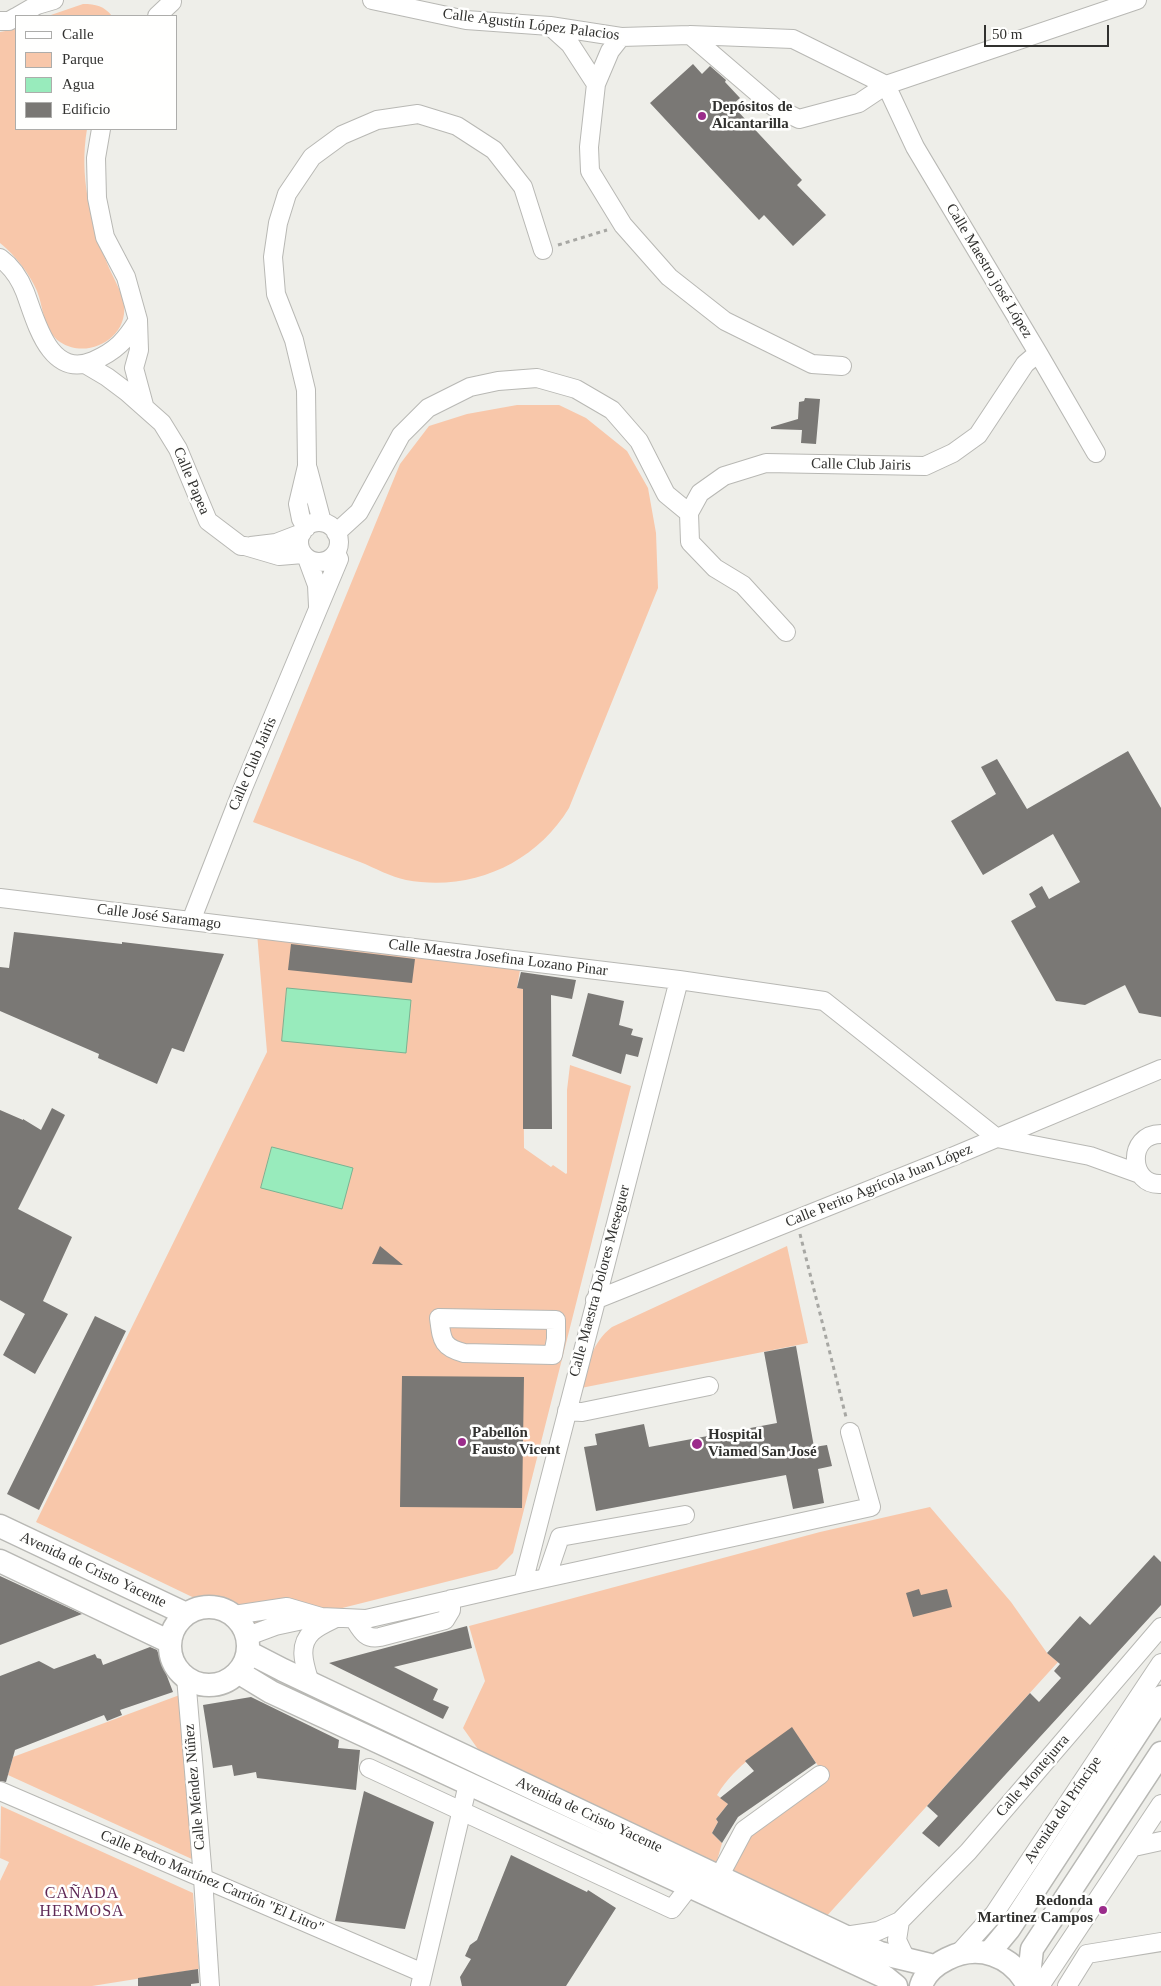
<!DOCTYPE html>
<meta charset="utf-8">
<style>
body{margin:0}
#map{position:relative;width:1161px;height:1986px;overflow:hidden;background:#eeeee9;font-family:Georgia,serif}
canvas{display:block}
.legend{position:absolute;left:15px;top:15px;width:162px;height:115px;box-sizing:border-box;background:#fffffe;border:1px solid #adadab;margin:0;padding:6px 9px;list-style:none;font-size:15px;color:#31312f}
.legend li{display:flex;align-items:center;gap:10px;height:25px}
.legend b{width:25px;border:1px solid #adadab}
.scale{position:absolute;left:984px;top:25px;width:125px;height:22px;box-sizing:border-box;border:2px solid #31312f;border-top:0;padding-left:6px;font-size:15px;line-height:18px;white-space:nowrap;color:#31312f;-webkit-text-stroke:4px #fffffe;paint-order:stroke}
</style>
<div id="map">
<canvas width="1161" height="1986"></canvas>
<ul class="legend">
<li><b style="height:6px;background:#fff"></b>Calle</li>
<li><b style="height:14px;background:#f8c7aa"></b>Parque</li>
<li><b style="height:14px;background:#98ebbc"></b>Agua</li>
<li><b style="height:14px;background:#7a7875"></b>Edificio</li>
</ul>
<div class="scale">50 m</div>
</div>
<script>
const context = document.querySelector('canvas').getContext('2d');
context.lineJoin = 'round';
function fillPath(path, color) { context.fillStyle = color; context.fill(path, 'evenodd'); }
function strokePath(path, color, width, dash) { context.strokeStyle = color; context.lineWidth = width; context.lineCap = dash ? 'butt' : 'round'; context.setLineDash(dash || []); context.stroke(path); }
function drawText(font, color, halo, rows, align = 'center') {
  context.font = font + ' Georgia,serif'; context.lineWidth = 5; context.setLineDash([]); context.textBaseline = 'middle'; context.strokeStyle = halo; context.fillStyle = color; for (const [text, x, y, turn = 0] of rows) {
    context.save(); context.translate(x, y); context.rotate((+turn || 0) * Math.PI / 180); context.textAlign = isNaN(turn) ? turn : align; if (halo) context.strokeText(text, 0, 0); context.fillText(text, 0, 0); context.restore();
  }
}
const green = new Path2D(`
 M 83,4 C 96,4 104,6 112,16 L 48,16 Z
 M 16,29 L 16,129 L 87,129 C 79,176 90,219 107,263 C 112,276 122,291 124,305 C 128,339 87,360 60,342 C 43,330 44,309 37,291 C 29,273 16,256 0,243 L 0,32 Z
 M 517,405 L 559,405 L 586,418 L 627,451 L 648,488 L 656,533 L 658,588 L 569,808 C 535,864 471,892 406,880 C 391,877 375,868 360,862 C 324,849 289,835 253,822 L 400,464 L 429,426 L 467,414 Z
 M 257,933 L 521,964 L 517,988 L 523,989 L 524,1148 L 551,1167 L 553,1165 L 566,1174 L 567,1173 L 567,1090 L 570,1065 L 631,1086 L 513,1553 L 497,1569 L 259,1629 L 36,1522 L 267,1052 Z
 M 787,1246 L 808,1343 L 581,1388 C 588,1365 592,1342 612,1327 Z
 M 930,1507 L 1011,1602 L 1047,1653 L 1058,1662 L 824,1919 L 727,1875 L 745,1843 L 759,1823 L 828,1780 L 792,1728 C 762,1751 738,1762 717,1795 L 728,1804 L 716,1819 L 718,1822 L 712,1833 L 722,1843 L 715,1868 L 480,1752 L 463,1728 L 485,1681 L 469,1626 L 820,1532 Z
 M 185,1693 L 194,1860 L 8,1775 L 13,1757 Z
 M 1,1806 L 193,1893 L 199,1969 L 92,1986 L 0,1986 L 0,1881 L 9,1862 L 0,1858 Z`);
const water = new Path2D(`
 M 287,988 L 411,1000 L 406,1053 L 282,1041 Z
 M 272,1147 L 353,1168 L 342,1209 L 261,1188 Z`);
const building = new Path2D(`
 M 693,64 L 702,74 L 710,66 L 726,80 L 725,82 L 740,98 L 732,105 L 802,180 L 797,185 L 826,215 L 793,246 L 764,215 L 759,220 L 650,103 Z
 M 805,398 L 820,399 L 816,444 L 801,443 L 802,430 L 771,429 L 771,427 L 798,419 L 799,402 L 804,401 Z
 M 1128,751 L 1161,808 L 1161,1017 L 1139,1013 L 1125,985 L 1085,1005 L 1056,1001 L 1011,921 L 1036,907 L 1029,894 L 1042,886 L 1049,899 L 1080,882 L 1053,834 L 983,875 L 951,821 L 996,794 L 981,767 L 997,759 L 1027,809 Z
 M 14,932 L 122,944 L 122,942 L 224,954 L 184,1052 L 172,1048 L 157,1084 L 98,1058 L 99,1054 L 0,1011 L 0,967 L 9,968 Z
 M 291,944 L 415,959 L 412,983 L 288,970 Z
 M 521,972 L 576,980 L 572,999 L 551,995 L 552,1129 L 523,1129 L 523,989 L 517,988 Z
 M 588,993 L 624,1001 L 619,1025 L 633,1029 L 631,1035 L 643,1038 L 638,1057 L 626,1054 L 621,1074 L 572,1056 Z
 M 52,1108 L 65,1115 L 18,1209 L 72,1237 L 43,1301 L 68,1314 L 35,1374 L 3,1355 L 25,1314 L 0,1300 L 0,1110 L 23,1120 L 23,1119 L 41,1130 Z
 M 380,1246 L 403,1265 L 372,1264 Z
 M 95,1316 L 126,1331 L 39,1510 L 7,1494 Z
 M 796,1346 L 814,1447 L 827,1445 L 832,1466 L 818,1469 L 824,1503 L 793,1509 L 786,1475 L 596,1511 L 584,1447 L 597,1445 L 595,1434 L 644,1424 L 649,1447 L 777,1423 L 764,1352 Z
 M 402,1376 L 524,1377 L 522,1508 L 400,1507 Z
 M 1154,1555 L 1161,1562 L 1161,1605 L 939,1847 L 922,1833 L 938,1816 L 927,1806 L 1030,1693 L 1039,1702 L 1061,1678 L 1054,1671 L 1060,1664 L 1047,1653 L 1080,1616 L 1090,1625 Z
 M 0,1576 L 82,1614 L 0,1645 Z
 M 919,1589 L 921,1595 L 947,1589 L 952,1607 L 913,1617 L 906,1593 Z
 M 467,1626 L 472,1648 L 394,1667 L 438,1689 L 433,1700 L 449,1707 L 443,1719 L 329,1663 Z
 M 150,1647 L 157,1650 L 173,1692 L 120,1710 L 122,1715 L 107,1721 L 104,1715 L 15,1750 L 6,1782 L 0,1781 L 0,1676 L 39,1661 L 54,1669 L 95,1654 L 97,1658 L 101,1659 L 103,1665 Z
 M 251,1697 L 339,1740 L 338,1748 L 360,1750 L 356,1790 L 257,1778 L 256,1772 L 234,1776 L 232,1765 L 213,1768 L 203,1705 Z
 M 792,1727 L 816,1763 L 738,1817 L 722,1843 L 712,1833 L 718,1822 L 716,1819 L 728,1804 L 720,1798 L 754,1771 L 745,1761 Z
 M 364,1791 L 434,1822 L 405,1929 L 335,1921 Z
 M 511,1855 L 587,1892 L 588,1890 L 616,1908 L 566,1986 L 462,1986 L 460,1977 L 471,1959 L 465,1956 L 470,1945 L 477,1940 Z
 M 198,1969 L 199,1983 L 191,1984 L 191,1986 L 138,1986 L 138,1978 Z`);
const path = new Path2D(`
 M 558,245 L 607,230
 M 800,1234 L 846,1417`);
const minor = new Path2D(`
 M 372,0 L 466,20 L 550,26 L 621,37 L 690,35 L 793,39 L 886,85
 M 18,16 L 37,5 L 54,0
 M 157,16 L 172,2
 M 0,21 L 9,21 L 16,17
 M 550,26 L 570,44 L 596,84
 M 690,35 L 774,107 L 799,119 L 859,103 L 886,85 L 1137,0
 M 621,37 L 610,51 L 596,84 L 589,147 L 590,171 L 623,225 L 669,277 L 725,321 L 812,364 L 842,366
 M 886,85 L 915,147 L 1038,353 L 1096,453
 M 101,129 L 96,158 L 97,198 L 105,237 L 126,277 L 138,320 L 139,350 L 134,368 L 144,405
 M 0,258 C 11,266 20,279 25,292 C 36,321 49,379 93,361 C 116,351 126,340 138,320
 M 85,364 L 107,377 L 127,392 L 162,423 L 178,449 L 208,521 L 241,546 L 245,546 L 279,556 L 303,554
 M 308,469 L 322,522
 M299 542a20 20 0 1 1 40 0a20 20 0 1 1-40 0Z
 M 306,528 L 301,519 L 298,504 L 307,466 L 306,390 L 294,340 L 276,294 L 273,257 L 278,223 L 287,194 L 312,157 L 342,135 L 377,120 L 418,114 L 457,126 L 494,150 L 523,187 L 543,250
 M 336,533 L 359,512 L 401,435 L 428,408 L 470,387 L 498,381 L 537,378 L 576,389 L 612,410 L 639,441 L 666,494 L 689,513
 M 251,546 L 276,543 L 302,533
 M 307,558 L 317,585 L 318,606
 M 786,632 L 743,585 L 715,568 L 690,542 L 689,513 L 700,493 L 724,476 L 766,463 L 925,466 L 953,453 L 978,435 L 1025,364 L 1038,353
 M 0,898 L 679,980 L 824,1001 L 997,1138 L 1090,1156 L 1140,1174
 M 191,921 L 243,788 L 339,559 L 336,553
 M 1161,1134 C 1126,1134 1129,1186 1161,1184
 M 595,1300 L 954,1156 L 1161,1069
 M 439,1318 L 556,1320 L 556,1339 L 553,1355 L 464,1353 C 441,1347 442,1339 439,1318 Z
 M 567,1411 L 582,1412 L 709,1386
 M 546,1578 L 560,1537 L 685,1515
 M 523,1583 L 871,1507 L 850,1432
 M 234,1615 L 287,1607 L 321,1617 L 366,1619 L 523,1583 L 679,980
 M 354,1619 C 361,1630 365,1640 380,1637 L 445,1620 L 451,1610 L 451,1599
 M 248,1636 L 275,1626 L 317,1617
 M 186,1677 L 203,1878 L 210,1986
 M 310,1683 C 305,1666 297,1646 312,1632 C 318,1626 328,1622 336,1618
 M 369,1768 L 672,1909 L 689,1887
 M 0,1791 L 423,1973
 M 1134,1847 L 1161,1841
 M 719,1877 L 744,1830 L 820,1775
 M 900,1921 L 897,1940 L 906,1959
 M 845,1936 L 878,1931 L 900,1921 L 968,1852 L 1161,1627
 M 959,1953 L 994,1914 L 1161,1663
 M 420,1986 L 468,1784
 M 1040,1986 L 1161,1804
 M 1067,1986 L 1087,1954 L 1161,1942`);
const major = new Path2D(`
 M 0,1526 L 186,1614
 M 0,1561 L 170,1642
 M170 1646a39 39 0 1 1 78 0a39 39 0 1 1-78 0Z
 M 248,1652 L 283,1670 L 880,1953 L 934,1966
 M 238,1672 L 271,1692 L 885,1977 L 896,1986
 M 989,1953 L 1009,1929 L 1161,1697
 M 1028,1985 L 1032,1949 L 1161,1753
 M 921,1986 C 925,1973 935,1965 947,1959 C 978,1943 1012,1955 1028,1986`);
const markers = [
 [702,116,5,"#9b2c8b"],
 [462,1442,5,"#9b2c8b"],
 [697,1444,6,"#9b2c8b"],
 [1103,1910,5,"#9b2c8b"]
];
const streetNames = [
 ["Calle Agustín López Palacios",531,25,7],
 ["Calle Maestro josé López",989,271,59],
 ["Calle Club Jairis",861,465,1],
 ["Calle Papea",191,481,67],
 ["Calle Club Jairis",253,764,-67],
 ["Calle José Saramago",159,917,7],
 ["Calle Maestra Josefina Lozano Pinar",498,958,7],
 ["Calle Perito Agrícola Juan López",879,1186,-22],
 ["Calle Maestra Dolores Meseguer",600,1281,-75],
 ["Avenida de Cristo Yacente",93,1570,25],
 ["Calle Montejurra",1033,1776,-49],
 ["Calle Méndez Núñez",195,1787,-95],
 ["Avenida del Príncipe",1063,1810,-56],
 ["Avenida de Cristo Yacente",589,1815,25],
 ["Calle Pedro Martínez Carrión \"El Litro\"",212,1882,23]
];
const poiNames = [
 ["Depósitos de",712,107],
 ["Alcantarilla",712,124],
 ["Pabellón",472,1433],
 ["Fausto Vicent",472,1450],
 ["Hospital",708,1435],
 ["Viamed San José",708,1452],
 ["Redonda",1093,1901,"right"],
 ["Martinez Campos",1093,1918,"right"]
];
const neighbourhoodNames = [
 ["CAÑADA",82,1894],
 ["HERMOSA",82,1912]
];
fillPath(green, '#f8c7aa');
fillPath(water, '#98ebbc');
strokePath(water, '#79b392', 1);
fillPath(building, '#7a7875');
strokePath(minor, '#b8b8b4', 20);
strokePath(major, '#b8b8b4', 25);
strokePath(path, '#a7a7a3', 3, [4, 4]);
strokePath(minor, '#fff', 18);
strokePath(major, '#fff', 22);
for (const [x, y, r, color] of markers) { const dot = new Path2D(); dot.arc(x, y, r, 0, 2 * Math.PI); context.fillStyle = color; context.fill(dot); strokePath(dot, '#fffffe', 2); }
drawText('15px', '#31312f', '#fffffe', streetNames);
drawText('bold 15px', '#31312f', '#fffffe', poiNames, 'left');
context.letterSpacing = '1px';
drawText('16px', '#5e2855', '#fffffe', neighbourhoodNames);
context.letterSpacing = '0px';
</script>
